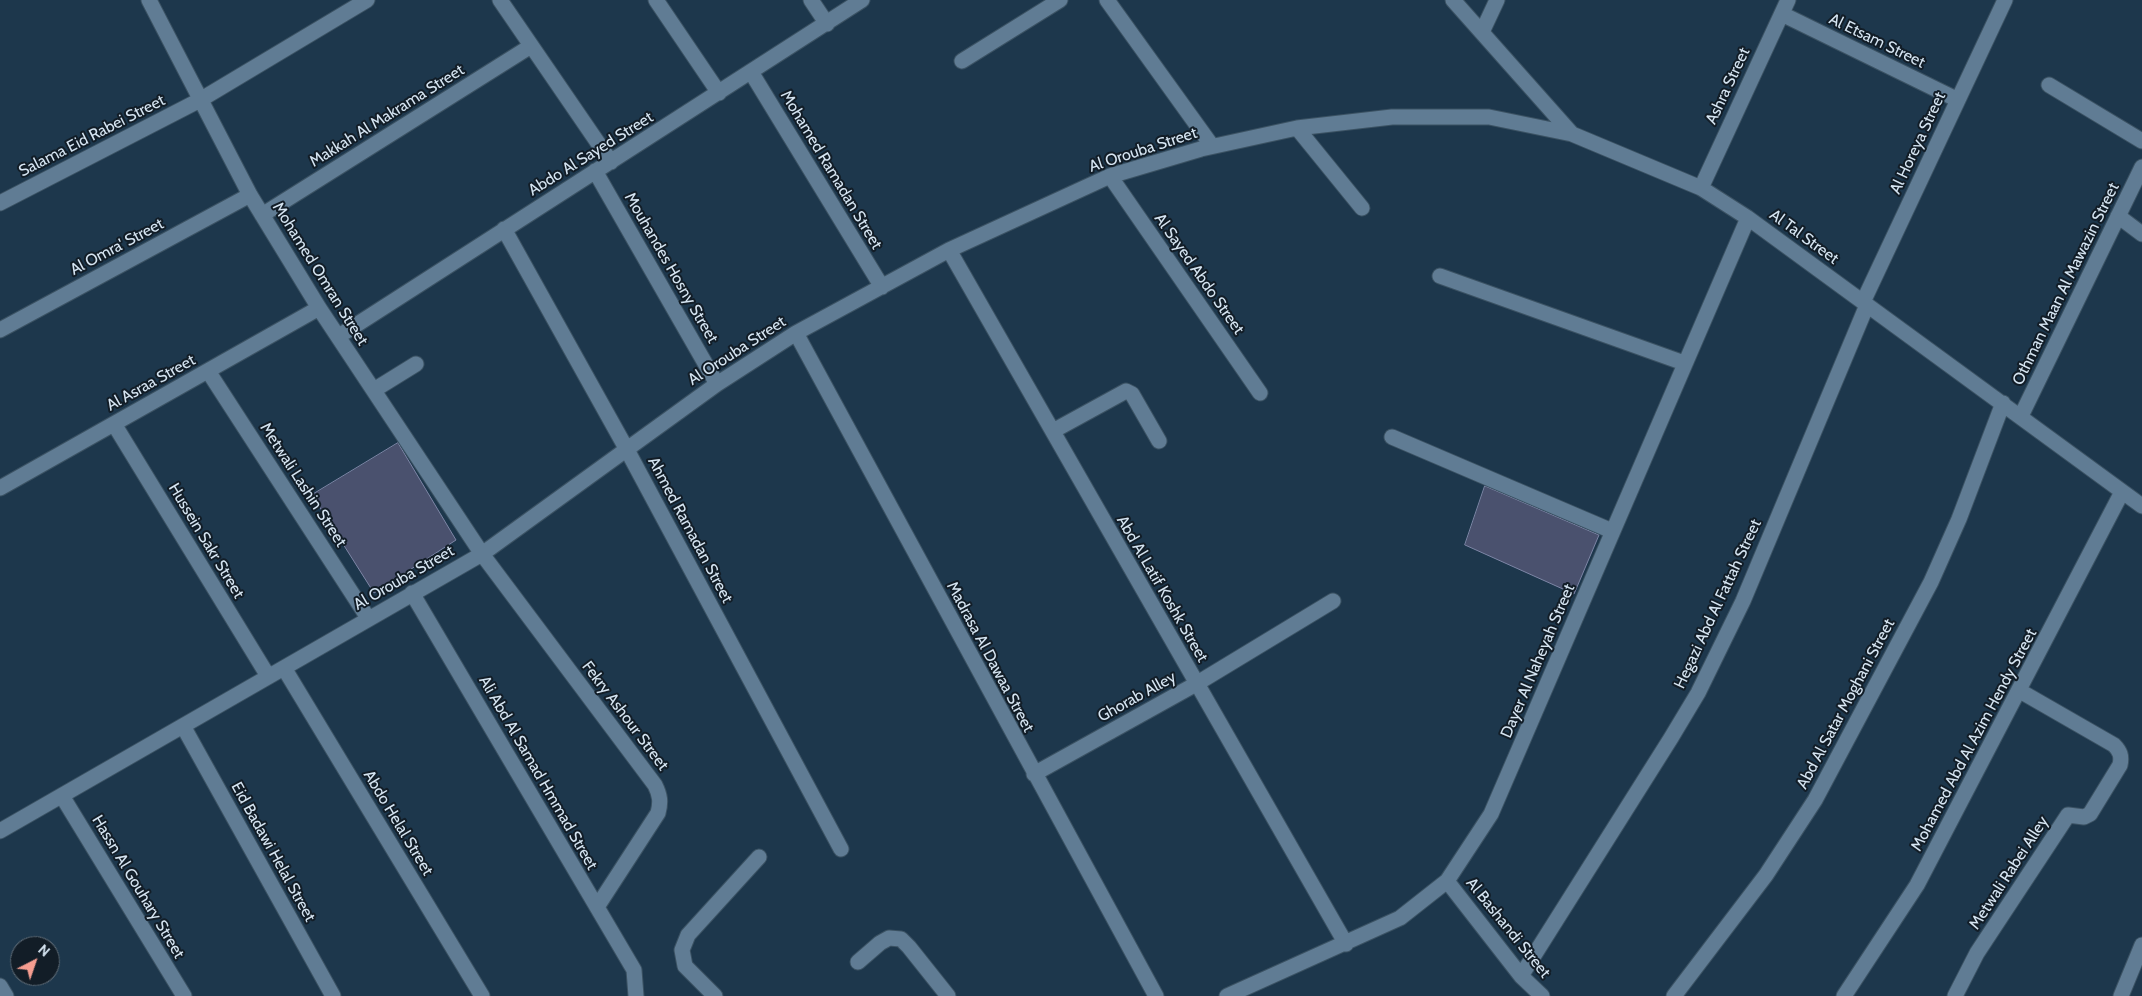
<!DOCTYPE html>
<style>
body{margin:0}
#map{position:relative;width:2142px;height:996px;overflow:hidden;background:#1d374c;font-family:Cabin,sans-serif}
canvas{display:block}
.north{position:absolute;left:10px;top:936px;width:50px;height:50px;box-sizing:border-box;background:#121d27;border:1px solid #606d78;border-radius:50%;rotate:41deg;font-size:14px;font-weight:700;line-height:20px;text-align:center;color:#d6e5f2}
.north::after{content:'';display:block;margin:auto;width:18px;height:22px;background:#f59d90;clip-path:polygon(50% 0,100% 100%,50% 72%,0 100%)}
</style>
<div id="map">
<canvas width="2142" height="996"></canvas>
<div class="north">N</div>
</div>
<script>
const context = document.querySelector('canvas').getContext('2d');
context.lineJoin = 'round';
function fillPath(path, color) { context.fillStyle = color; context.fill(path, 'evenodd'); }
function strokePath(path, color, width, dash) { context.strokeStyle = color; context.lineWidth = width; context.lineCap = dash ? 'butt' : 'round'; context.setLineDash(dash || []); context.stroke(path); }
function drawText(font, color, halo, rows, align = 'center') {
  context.font = font + ' Cabin,sans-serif'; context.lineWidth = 4; context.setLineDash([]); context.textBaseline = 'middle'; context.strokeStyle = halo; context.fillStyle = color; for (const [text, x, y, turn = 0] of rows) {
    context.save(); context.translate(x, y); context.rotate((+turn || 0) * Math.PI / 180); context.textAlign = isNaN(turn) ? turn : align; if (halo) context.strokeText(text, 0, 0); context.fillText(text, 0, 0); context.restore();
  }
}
const building = new Path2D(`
 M 398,443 L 456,540 L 374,593 L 312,495 Z
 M 1485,486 L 1599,535 L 1574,594 L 1465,545 Z`);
const minor = new Path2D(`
 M 149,0 L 250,195 L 319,308 L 482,554 L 655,785 C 660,795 661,802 658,813 L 597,907
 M 500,0 L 611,162
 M 656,0 L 719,93
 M 811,0 L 827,24
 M 1107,0 L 1212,146
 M 1453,0 L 1572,134 L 1701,188 L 1748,218 L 2142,506
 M 1782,14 L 1958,100
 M 1482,32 L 1497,0
 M 962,61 L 1060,0
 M 751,72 L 882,287
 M 2049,85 L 2142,141
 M 1297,128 L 1362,208
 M 595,171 L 717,384
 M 1110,176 L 1260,393
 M 1701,188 L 1788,0
 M 0,203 L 200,100 L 367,0
 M 262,215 L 531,46
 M 2118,216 L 2142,234
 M 504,229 L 626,448 L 841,849
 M 949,250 L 1346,944
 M 1440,276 L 1684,363
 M 1863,302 L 2005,0
 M 0,330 L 250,195
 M 796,333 L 1156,996
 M 339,336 L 862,0
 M 208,371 L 368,618
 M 374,390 L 416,364
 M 2021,416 L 2142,167
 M 114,424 L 268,676
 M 1053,431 L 1126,391 L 1132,394 L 1159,441
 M 1392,437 L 1612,531
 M 0,488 L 319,308
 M 412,593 L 634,970 L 636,996
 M 284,668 L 482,996
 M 183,726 L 333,996
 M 1034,774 L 1196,684 L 1333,601
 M 62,796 L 184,996
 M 0,831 L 482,554 L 717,384 L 796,333 L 949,250 L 1110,176 L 1201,149 L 1297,128 L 1392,117 L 1489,117 L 1572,134
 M 1447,881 L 1521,976 L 1542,996
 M 858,962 L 880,943 L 889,938 L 901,939 L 909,947 L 948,996
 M 1521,976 L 1671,738 L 1698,693 L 1743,601 L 1867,305
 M 0,986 L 6,996
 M 715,996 L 685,966 L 682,950 L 688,935 L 759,857
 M 1227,996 L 1400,918 L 1447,881 L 1491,814 L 1748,218
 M 1674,996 L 1766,875 L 1815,800 L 1931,582 L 1959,519 L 2003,403
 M 1844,996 L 1917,885 L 2122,492
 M 1955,996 L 1977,953 L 2068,815 L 2084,817 L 2090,814 L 2120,765 C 2122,756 2120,751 2114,745 L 2020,691
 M 2121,996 L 2142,945`);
const streetNames = [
 ["Al Etsam Street",1877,41,26],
 ["Ashra Street",1728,86,-65],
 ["Makkah Al Makrama Street",387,116,-32],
 ["Salama Eid Rabei Street",92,136,-27],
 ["Al Horeya Street",1918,143,-65],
 ["Al Orouba Street",1143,150,-18],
 ["Abdo Al Sayed Street",591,154,-32],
 ["Mohamed Ramadan Street",831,170,59],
 ["Al Tal Street",1804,237,36],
 ["Al Omra' Street",117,247,-28],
 ["Mouhandes Hosny Street",671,268,60],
 ["Mohamed Omran Street",320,274,58],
 ["Al Sayed Abdo Street",1199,274,55],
 ["Othman Maan Al Mawazin Street",2066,284,-64],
 ["Al Orouba Street",737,351,-33],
 ["Al Asraa Street",151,383,-29],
 ["Metwali Lashin Street",303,485,57],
 ["Ahmed Ramadan Street",690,530,62],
 ["Hussein Sakr Street",206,541,59],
 ["Al Orouba Street",404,578,-30],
 ["Abd Al Latif Koshk Street",1162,589,60],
 ["Hegazi Abd Al Fattah Street",1718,604,-65],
 ["Madrasa Al Dawaa Street",990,657,62],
 ["Dayer Al Naheyah Street",1538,661,-67],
 ["Ghorab Alley",1137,697,-29],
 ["Abd Al Satar Moghani Street",1846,704,-62],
 ["Fekry Ashour Street",625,716,53],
 ["Mohamed Abd Al Azim Hendy Street",1974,740,-62],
 ["Ali Abd Al Samad Hmmad Street",538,773,60],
 ["Abdo Helal Street",398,823,59],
 ["Eid Badawi Helal Street",273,852,61],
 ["Metwali Rabei Alley",2009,873,-57],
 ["Hassn Al Gouhary Street",138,887,59],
 ["Al Bashandi Street",1508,928,51]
];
fillPath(building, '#4a516e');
strokePath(building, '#7e86a6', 1);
strokePath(minor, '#3b5263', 17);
strokePath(minor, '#607c94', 15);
drawText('16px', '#d6e5f2', '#121d27', streetNames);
</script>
